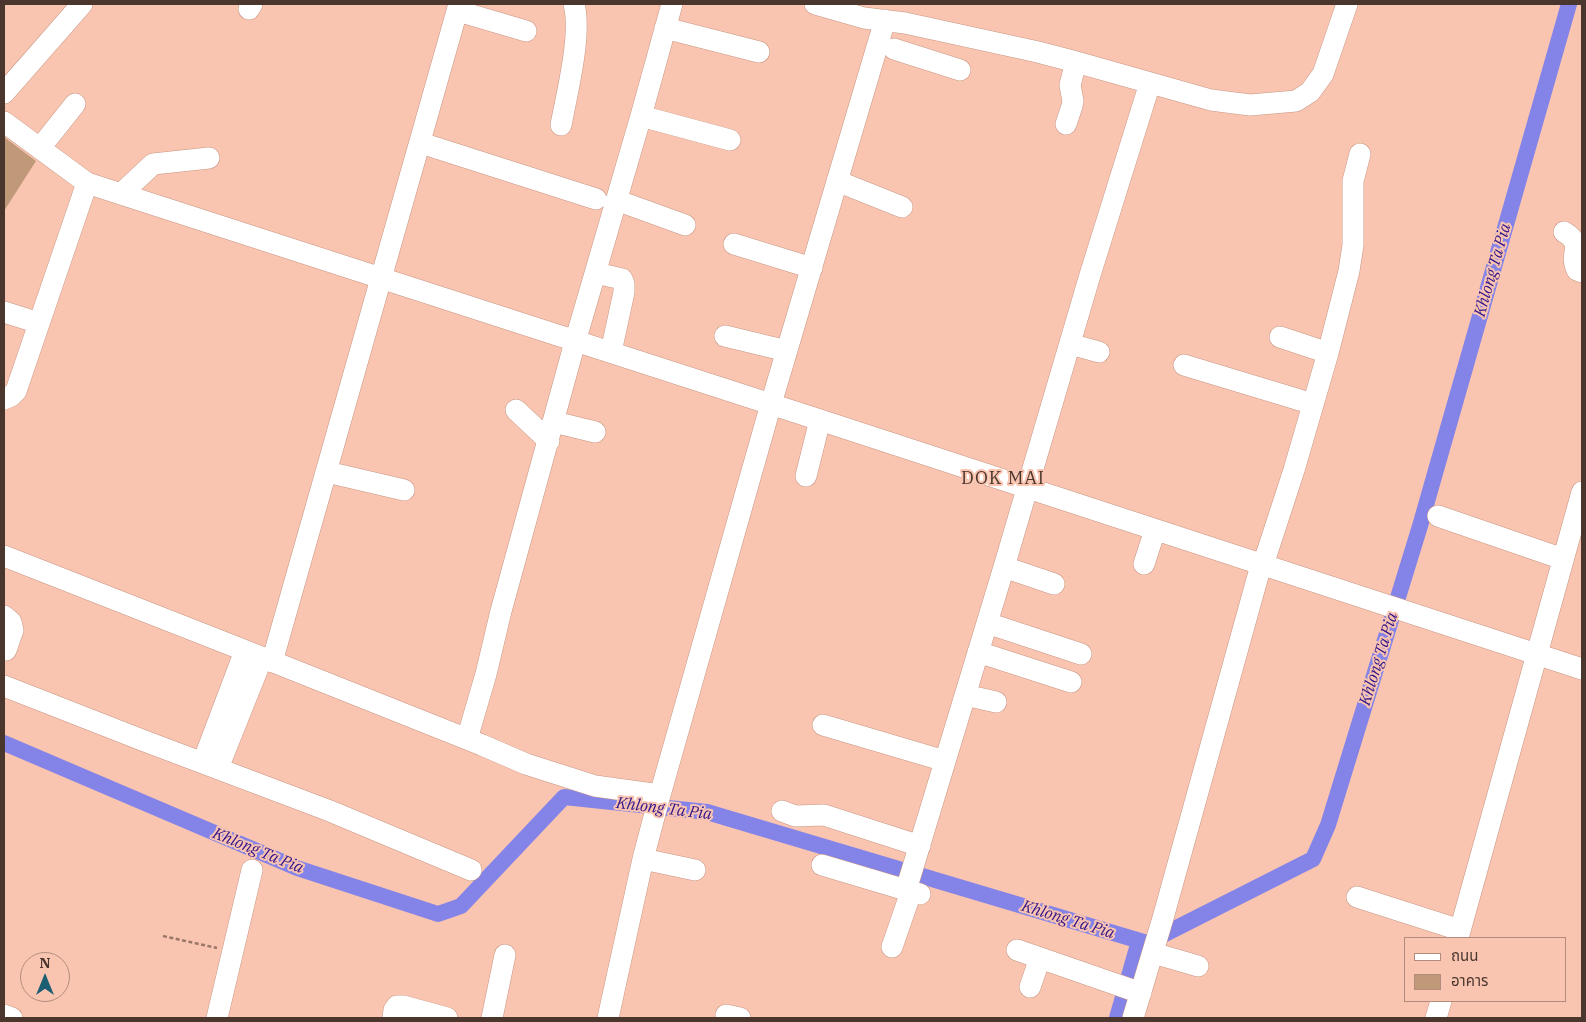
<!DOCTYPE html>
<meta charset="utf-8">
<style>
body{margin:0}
#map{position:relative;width:1586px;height:1022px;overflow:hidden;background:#f9c5b1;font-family:"IBM Plex Serif","Noto Sans Thai",serif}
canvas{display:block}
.frame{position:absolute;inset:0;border:5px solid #4b362e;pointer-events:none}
.legend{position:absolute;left:1404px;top:937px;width:162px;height:65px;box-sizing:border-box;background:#f9c5b1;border:1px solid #b38c7d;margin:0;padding:6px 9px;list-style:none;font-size:15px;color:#4b362e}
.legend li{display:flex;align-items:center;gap:10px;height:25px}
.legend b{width:25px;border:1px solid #b38c7d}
.north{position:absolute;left:20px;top:952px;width:50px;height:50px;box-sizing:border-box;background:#f9c5b1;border:1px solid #b38c7d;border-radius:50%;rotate:0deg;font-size:14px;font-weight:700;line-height:20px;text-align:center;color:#4b362e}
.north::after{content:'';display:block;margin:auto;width:18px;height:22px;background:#1c5f72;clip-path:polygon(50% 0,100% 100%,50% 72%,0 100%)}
</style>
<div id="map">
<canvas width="1586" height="1022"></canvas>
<div class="frame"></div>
<ul class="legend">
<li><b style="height:6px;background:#fff"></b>ถนน</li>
<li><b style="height:14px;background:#c09978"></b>อาคาร</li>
</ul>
<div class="north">N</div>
</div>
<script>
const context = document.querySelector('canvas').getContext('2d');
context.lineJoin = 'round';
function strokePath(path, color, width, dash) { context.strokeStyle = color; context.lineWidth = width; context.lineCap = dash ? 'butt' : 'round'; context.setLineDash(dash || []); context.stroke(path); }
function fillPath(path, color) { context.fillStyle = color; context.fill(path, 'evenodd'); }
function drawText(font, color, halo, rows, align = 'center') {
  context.font = font + ' "IBM Plex Serif",serif'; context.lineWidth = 4; context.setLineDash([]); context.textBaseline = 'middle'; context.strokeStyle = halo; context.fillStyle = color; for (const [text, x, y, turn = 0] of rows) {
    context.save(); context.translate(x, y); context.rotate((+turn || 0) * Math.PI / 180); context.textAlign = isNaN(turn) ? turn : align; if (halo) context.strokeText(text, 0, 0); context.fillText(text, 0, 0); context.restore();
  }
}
const canal = new Path2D(`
 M 4,743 L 297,868 L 438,914 L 461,906 L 564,797 L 707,812 L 1147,943 L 1313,859 L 1328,825 L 1420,526 L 1569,4
 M 1117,1018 L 1139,941`);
const building = new Path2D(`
 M 4,137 L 36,161 L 4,211 Z`);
const path = new Path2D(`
 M 163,936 L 217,948`);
const minor = new Path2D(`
 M 815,4 L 864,18 L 905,23 L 1038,52 L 1076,62 L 1211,100 L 1250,105 L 1296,101 L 1310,92 L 1323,74 L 1347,4
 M 249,9 L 252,4
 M 458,11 L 526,31
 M 665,28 L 759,52
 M 894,49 L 960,70
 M 4,93 L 82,4
 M 641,116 L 730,140
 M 4,122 L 87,183 L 820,420 L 1582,669
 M 1066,124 L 1072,106 L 1073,101 L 1070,85 L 1076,62
 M 561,125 C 567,93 582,34 574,4
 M 421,143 L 596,199
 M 40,148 L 75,104
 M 837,181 L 902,207
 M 121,194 L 153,164 L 209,158
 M 616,200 L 685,225
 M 1564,232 C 1586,245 1568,253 1577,270 L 1582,272
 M 734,244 L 812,268
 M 596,273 L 622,279 L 624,284 L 624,292 L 611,352
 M 4,312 L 39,323
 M 725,336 L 787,351
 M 1280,337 L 1328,353
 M 1070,344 L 1099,352
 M 1184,365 L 1313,404
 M 4,399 L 11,396 L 16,391 L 87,183
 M 516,410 L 549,441
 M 554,422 L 595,432
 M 327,472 L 404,490
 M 806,476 L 820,420
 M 1438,516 L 1563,559
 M 4,556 L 241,649 L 482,745 L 526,764 L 595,786 L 660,795
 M 1144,564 L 1155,530
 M 1263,565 L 1294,470 L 1328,353 L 1349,271 L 1353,245 L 1353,181 L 1360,154
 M 1004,567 L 1054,584
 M 4,616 L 11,622 L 13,630 L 6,650
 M 987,623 L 1081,654
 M 978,652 L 1071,682
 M 272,662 L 459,4
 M 4,686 L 142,740 L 330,811 L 471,870
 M 965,695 L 996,702
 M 823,725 L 945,761
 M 467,739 L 486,674 L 501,611 L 575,342 L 641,116 L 672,4
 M 203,762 L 245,651
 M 218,768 L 262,658
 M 782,811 L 795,816 L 824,815 L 920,846
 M 643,859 L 695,870
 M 822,865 L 906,890
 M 920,894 L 906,890 L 1004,567 L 1090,275 L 1150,83
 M 1357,897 L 1460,930
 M 1458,938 L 1582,492
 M 892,947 L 911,892
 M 1017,950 L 1141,993
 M 1153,953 L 1198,966
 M 1030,987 L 1040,958
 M 4,1015 L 12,1018
 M 726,1015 L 740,1018
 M 217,1018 L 252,870
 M 393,1018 L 394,1010 L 397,1006 L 403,1006 L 447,1018
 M 492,1018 L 505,955
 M 608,1018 L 643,859 L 658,802 L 771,404 L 885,20
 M 1133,1018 L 1163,918 L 1261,565
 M 1436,1018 L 1441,1001`);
const waterNames = [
 ["Khlong Ta Pia",1493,270,-74],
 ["Khlong Ta Pia",1379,659,-73],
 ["Khlong Ta Pia",664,809,7],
 ["Khlong Ta Pia",258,851,22],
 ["Khlong Ta Pia",1068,920,17]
];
const quarterNames = [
 ["DOK MAI",1003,479]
];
strokePath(canal, '#8484e8', 16);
fillPath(building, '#c09978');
strokePath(minor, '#c89684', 22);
strokePath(path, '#9a7769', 2.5, [4, 2.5]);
strokePath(minor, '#fff', 21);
drawText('italic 16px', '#2f138b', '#f9c5b1', waterNames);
context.letterSpacing = '1px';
drawText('18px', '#4b362e', '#f9c5b1', quarterNames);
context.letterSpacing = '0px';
</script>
